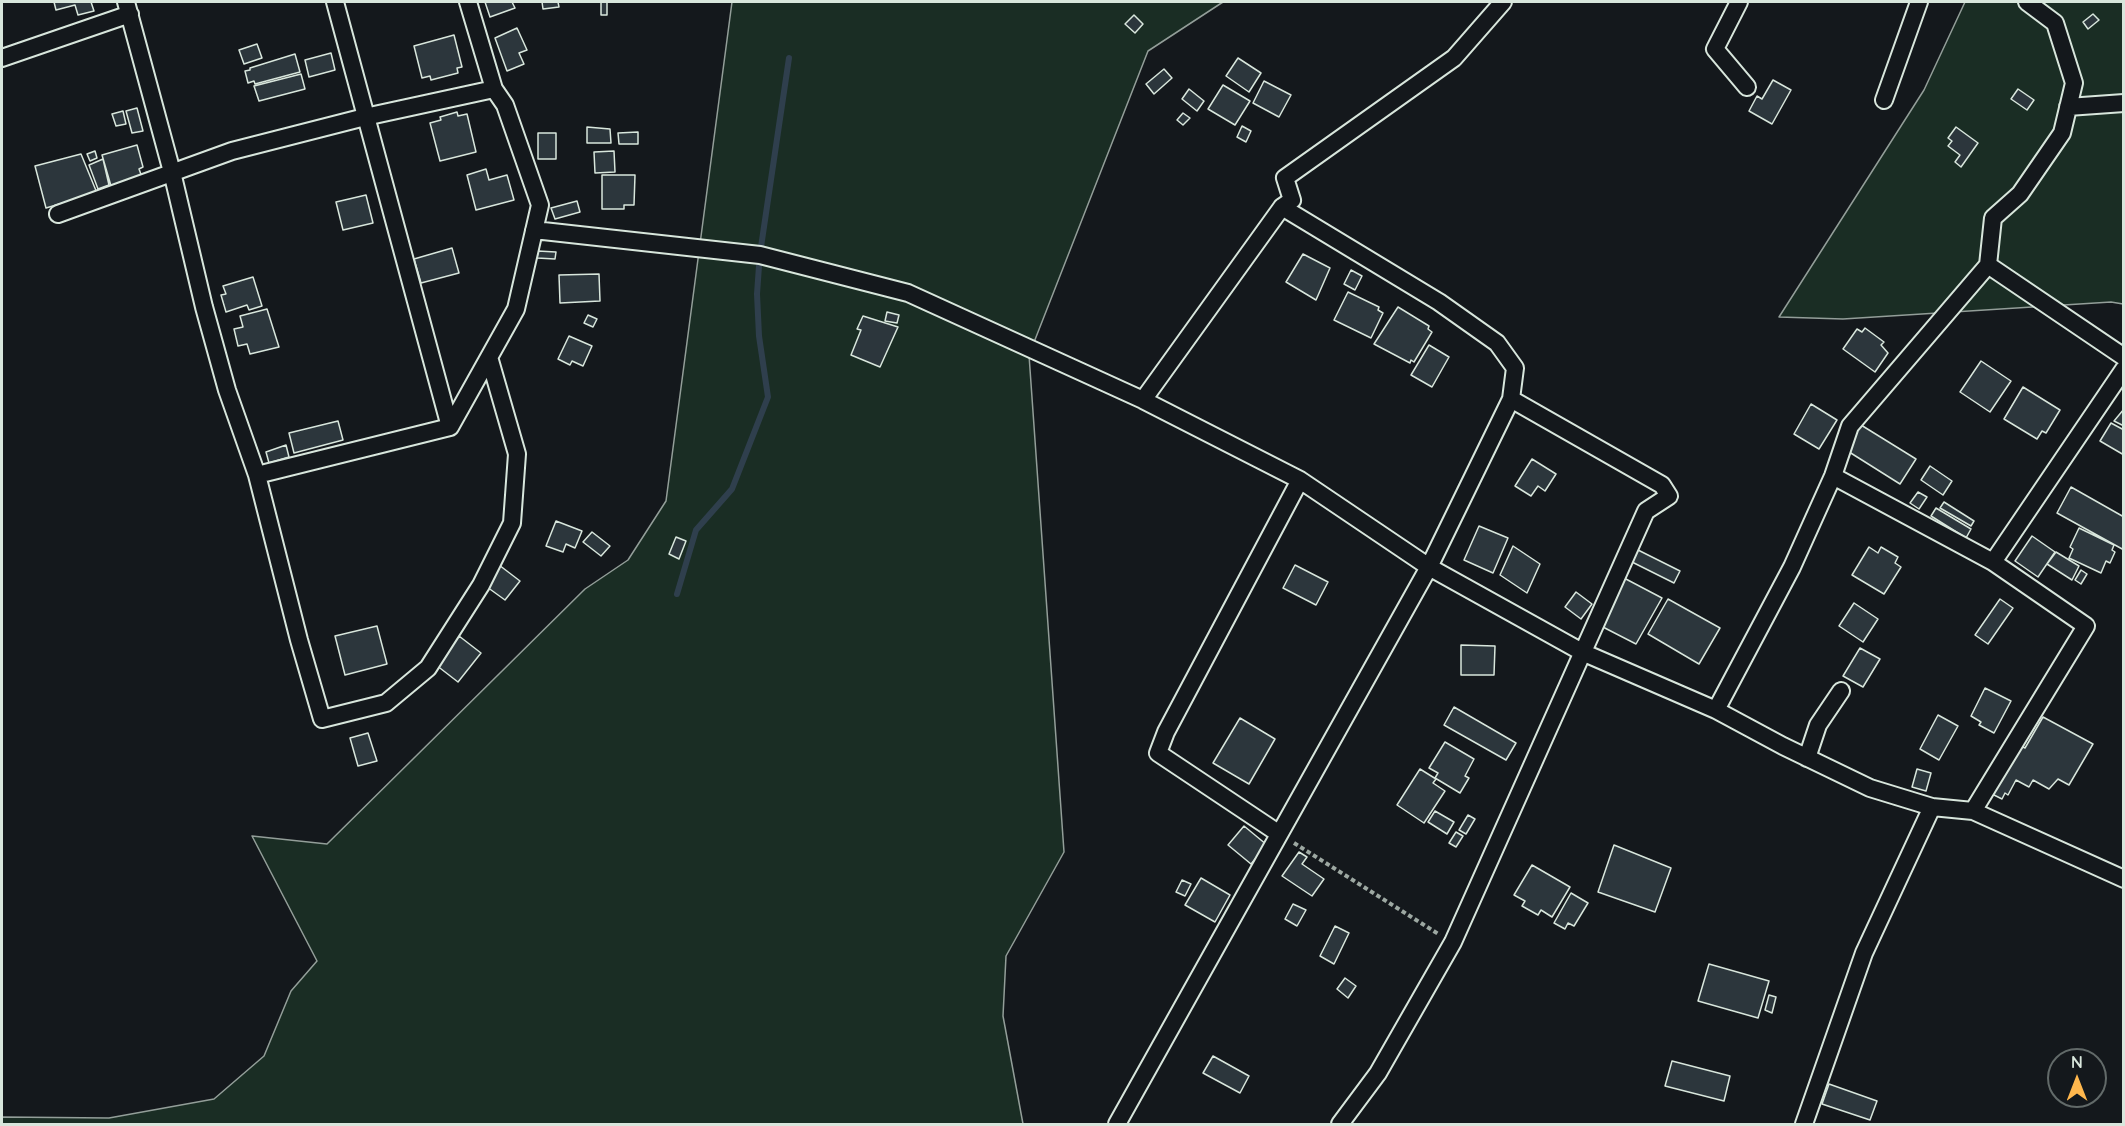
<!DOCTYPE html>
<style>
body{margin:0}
#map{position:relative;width:2125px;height:1126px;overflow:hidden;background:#14181c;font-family:Quicksand,sans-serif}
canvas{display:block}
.frame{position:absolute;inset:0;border:3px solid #d8e6dc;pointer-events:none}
.north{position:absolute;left:2047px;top:1048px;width:60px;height:60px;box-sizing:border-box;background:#14181c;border:2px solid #626a69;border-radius:50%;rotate:0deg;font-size:16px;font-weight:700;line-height:24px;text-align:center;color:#d8e6dc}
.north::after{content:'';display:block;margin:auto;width:21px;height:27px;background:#ffb74d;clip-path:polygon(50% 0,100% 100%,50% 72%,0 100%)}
</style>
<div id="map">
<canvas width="2125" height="1126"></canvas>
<div class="frame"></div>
<div class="north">N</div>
</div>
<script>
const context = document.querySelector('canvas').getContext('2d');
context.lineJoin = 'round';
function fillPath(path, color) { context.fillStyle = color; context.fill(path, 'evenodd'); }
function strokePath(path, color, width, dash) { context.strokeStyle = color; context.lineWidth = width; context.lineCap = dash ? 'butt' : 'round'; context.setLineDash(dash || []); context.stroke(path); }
const green = new Path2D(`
 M 732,2 L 1223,2 L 1148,51 L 1029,355 L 1064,852 L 1006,956 L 1003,1016 L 1023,1124 L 2,1124 L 2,1117 L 109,1118 L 214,1099 L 264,1056 L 291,991 L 317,961 L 252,836 L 327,844 L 585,589 L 628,560 L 666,501 Z
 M 1965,2 L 2123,2 L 2123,304 L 2111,302 L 1843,319 L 1779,317 L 1924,90 Z`);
const stream = new Path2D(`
 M 761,247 L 789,58
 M 677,594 L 696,530 L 732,489 L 768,397 L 759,336 L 757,294 L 759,266`);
const building = new Path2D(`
 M 54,2 L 91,2 L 94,11 L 78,15 L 75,5 L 56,10 Z
 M 485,2 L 512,2 L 515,8 L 490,17 Z
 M 542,2 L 558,2 L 559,7 L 543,9 Z
 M 601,2 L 607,2 L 607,15 L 601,15 Z
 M 2093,14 L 2099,20 L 2088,29 L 2083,22 Z
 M 1134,15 L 1143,24 L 1135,33 L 1125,24 Z
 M 517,28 L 527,50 L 519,53 L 524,64 L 507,71 L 495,38 Z
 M 454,35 L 462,67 L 457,68 L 458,73 L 431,80 L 430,76 L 422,78 L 414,46 Z
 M 257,44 L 262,58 L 244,64 L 239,50 Z
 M 331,53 L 335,70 L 309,77 L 305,60 Z
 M 295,54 L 300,72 L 255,84 L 254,81 L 248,83 L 245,71 L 250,70 L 250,68 Z
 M 1238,58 L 1261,73 L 1249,92 L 1226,76 Z
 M 1164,69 L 1172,78 L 1154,94 L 1146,84 Z
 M 301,74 L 305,89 L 259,101 L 254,86 Z
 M 1773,80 L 1791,90 L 1772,124 L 1749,111 L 1757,96 L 1762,99 Z
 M 1264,81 L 1291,95 L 1279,117 L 1253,103 Z
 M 1223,85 L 1250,101 L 1235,125 L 1208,109 Z
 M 1189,89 L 1204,101 L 1197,111 L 1182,99 Z
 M 2018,89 L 2034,100 L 2027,110 L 2011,99 Z
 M 137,108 L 143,131 L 132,133 L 126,111 Z
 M 123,111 L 126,124 L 116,126 L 112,114 Z
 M 457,112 L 458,116 L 467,114 L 476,152 L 440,161 L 430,123 L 441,120 L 440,117 Z
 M 1183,113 L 1190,118 L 1183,125 L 1177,120 Z
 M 1242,126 L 1251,131 L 1246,142 L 1237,137 Z
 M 587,127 L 610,129 L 611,143 L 587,143 Z
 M 1956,127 L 1978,143 L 1961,167 L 1955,162 L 1960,155 L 1948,146 L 1952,141 L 1948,138 Z
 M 638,132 L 638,144 L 619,144 L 618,133 Z
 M 538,133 L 556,133 L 556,159 L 538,159 Z
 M 137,145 L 143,167 L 139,169 L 142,177 L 111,186 L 102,155 Z
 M 95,151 L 97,158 L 90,161 L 87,154 Z
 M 614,151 L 615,172 L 595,173 L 594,152 Z
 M 81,154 L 97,193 L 46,208 L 35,166 Z
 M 103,159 L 109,185 L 98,189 L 89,165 Z
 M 486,169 L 489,180 L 507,175 L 514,200 L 476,210 L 467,175 Z
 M 602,175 L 635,175 L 634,205 L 624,205 L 624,209 L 602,209 Z
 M 366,195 L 373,223 L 343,230 L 336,202 Z
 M 577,201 L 580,212 L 555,219 L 551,208 Z
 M 452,248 L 459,273 L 421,283 L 414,259 Z
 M 538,251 L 556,252 L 555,259 L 537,258 Z
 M 1303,254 L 1330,268 L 1316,300 L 1286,282 Z
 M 1351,270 L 1362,276 L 1355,290 L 1344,284 Z
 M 599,274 L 600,301 L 560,303 L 559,275 Z
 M 253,277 L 262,306 L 249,310 L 247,305 L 226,312 L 221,295 L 226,294 L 223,286 Z
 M 1348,292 L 1379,307 L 1378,310 L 1383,313 L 1371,338 L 1334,320 Z
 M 1398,307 L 1429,326 L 1428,329 L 1432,332 L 1414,362 L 1411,360 L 1410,363 L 1374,344 Z
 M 267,309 L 279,347 L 250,354 L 247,344 L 238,346 L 234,329 L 243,327 L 240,316 Z
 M 887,312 L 899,315 L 897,323 L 885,321 Z
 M 588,315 L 597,319 L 593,327 L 584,323 Z
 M 863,316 L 898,327 L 880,367 L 851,355 L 861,330 L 857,329 Z
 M 1865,328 L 1884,342 L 1881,345 L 1888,353 L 1875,372 L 1843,349 L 1857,329 L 1862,332 Z
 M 569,336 L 592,346 L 583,366 L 572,361 L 570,365 L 558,359 Z
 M 1429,345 L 1449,357 L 1432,387 L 1411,375 Z
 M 1981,361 L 2011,381 L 1990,412 L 1960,392 Z
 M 2023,387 L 2060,410 L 2046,433 L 2042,431 L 2037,439 L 2004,419 Z
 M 1811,404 L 1837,420 L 1819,449 L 1794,434 Z
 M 2124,409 L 2124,426 L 2114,421 Z
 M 338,421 L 343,440 L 294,453 L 289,433 Z
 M 2111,423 L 2124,430 L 2124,455 L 2100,441 Z
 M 1861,425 L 1916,459 L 1900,484 L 1846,450 Z
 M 286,445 L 289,457 L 269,463 L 266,452 Z
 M 1532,459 L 1556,474 L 1545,491 L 1538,486 L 1531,496 L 1515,486 Z
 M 1930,466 L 1952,481 L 1943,495 L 1921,480 Z
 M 2071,487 L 2124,517 L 2124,550 L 2057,513 Z
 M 1918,492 L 1927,497 L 1919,509 L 1910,503 Z
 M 1944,502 L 1974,521 L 1971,526 L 1940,508 Z
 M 1936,508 L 1971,529 L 1966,538 L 1931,516 Z
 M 556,521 L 582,531 L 575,548 L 566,544 L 563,552 L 546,546 Z
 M 1479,526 L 1508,538 L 1493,573 L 1464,560 Z
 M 2079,528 L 2114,545 L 2112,550 L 2115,552 L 2110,563 L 2106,561 L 2101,573 L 2069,558 L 2073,549 L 2070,547 Z
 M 592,532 L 610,546 L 601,556 L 583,542 Z
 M 2032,536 L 2055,552 L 2038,577 L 2015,561 Z
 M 676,537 L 686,541 L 679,559 L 669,554 Z
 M 1513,546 L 1540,564 L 1527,593 L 1500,575 Z
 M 1869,547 L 1878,553 L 1881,547 L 1898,557 L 1895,563 L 1901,567 L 1884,594 L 1852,575 Z
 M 1634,548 L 1680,571 L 1674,583 L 1628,560 Z
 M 2056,552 L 2079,566 L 2072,580 L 2047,564 Z
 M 499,565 L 520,581 L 505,600 L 487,587 Z
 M 1295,565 L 1328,582 L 1316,605 L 1283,588 Z
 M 2081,570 L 2087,574 L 2081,584 L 2075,580 Z
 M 1624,578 L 1662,598 L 1636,644 L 1599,625 Z
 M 1576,592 L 1592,604 L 1581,619 L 1565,607 Z
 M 1668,599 L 1720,628 L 1699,664 L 1648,634 Z
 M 2000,599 L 2013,608 L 1988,644 L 1975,635 Z
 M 1854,603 L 1878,619 L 1863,642 L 1839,626 Z
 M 377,626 L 387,664 L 345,675 L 335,636 Z
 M 459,636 L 481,653 L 458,682 L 436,665 Z
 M 1461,645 L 1495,646 L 1494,675 L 1461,675 Z
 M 1860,648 L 1880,659 L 1863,687 L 1843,676 Z
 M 1985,688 L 2011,701 L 1994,733 L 1979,725 L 1981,722 L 1971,716 Z
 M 1454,707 L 1516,743 L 1506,760 L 1444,725 Z
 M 1938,715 L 1958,726 L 1939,760 L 1920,749 Z
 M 2043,717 L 2093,744 L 2069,785 L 2058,779 L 2049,789 L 2033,780 L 2029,787 L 2016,780 L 2008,795 L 2005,793 L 2002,799 L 1990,793 L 2017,744 L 2025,748 Z
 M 1240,718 L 1275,739 L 1249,784 L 1213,763 Z
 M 368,733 L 377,761 L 358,766 L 350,738 Z
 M 1445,742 L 1474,759 L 1465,776 L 1469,778 L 1460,793 L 1435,778 L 1438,773 L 1429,768 Z
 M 1420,769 L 1436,779 L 1433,783 L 1445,791 L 1424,823 L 1397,805 Z
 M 1917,769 L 1931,773 L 1926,791 L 1912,787 Z
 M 1435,811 L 1454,822 L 1447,834 L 1428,822 Z
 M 1468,815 L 1475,819 L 1466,834 L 1459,830 Z
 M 1244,826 L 1267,845 L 1251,864 L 1228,845 Z
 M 1456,832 L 1463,836 L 1456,847 L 1449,843 Z
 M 1614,845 L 1671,868 L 1655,912 L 1598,892 Z
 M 1299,852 L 1307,857 L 1302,864 L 1324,879 L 1312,896 L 1282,876 Z
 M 1532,865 L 1570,887 L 1552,917 L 1541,910 L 1538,915 L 1522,906 L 1525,901 L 1514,895 Z
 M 1201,878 L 1230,895 L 1215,922 L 1185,905 Z
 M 1182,880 L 1191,884 L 1185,896 L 1176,892 Z
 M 1571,893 L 1588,903 L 1574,926 L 1568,923 L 1565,929 L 1554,923 Z
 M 1293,904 L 1306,910 L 1297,926 L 1285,919 Z
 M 1335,926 L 1349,933 L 1334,964 L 1320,956 Z
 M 1709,964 L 1769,981 L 1758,1018 L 1698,1001 Z
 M 1345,978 L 1356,986 L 1348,998 L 1337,989 Z
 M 1769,995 L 1776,997 L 1772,1013 L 1765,1010 Z
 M 1213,1056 L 1249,1076 L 1240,1093 L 1203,1073 Z
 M 1672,1061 L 1730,1076 L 1724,1101 L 1665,1086 Z
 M 1829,1084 L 1877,1101 L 1870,1120 L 1822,1104 Z`);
const path = new Path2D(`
 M 1294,843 L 1440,935`);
const minor = new Path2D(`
 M 126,2 L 172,172 L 204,307 L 227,390 L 257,475 L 299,640 L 322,719 L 386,703 L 428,668 L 481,585 L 512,523 L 517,454 L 489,357
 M 335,2 L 450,427
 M 1739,2 L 1715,49 L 1747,87
 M 2,58 L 130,14
 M 1884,100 L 1919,2
 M 2068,107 L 2124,103
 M 58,214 L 232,151 L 365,117 L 494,89
 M 534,230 L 760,255 L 908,293 L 1143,400 L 1300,480 L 1429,567 L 1582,652 L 1716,710 L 1783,746 L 1870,788 L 1932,807 L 1973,811 L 2124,879
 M 1988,265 L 2124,357
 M 1143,400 L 1282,207
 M 257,475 L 450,427 L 516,309 L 540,205 L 505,105 L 494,89 L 468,2
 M 1833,476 L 1993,562 L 2086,626 L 1973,811
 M 1993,562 L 2124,369
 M 1716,710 L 1792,567 L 1833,476 L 1850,426 L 1988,265 L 1993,218 L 2020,194 L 2062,133 L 2074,83 L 2055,23 L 2027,2
 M 1807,758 L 1818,725 L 1841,691
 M 1278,833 L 1158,753 L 1166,732 L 1300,480
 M 1117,1124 L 1429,567 L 1511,399
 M 1340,1124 L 1378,1073 L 1453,942 L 1646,511 L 1669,496 L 1662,485 L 1511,399 L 1515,368 L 1497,343 L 1439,302 L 1282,207 L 1292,200 L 1285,178 L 1454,58 L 1503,2
 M 1804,1124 L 1864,953 L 1932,807`);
fillPath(green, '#1a2d24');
strokePath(green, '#939e99', 1.5);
strokePath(stream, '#2f3f4d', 6);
fillPath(building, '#2c363c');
strokePath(building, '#d8e6dc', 1.5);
strokePath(minor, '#d8e6dc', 20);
strokePath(path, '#9da8a2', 4, [4.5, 3]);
strokePath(minor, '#14181c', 16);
</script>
